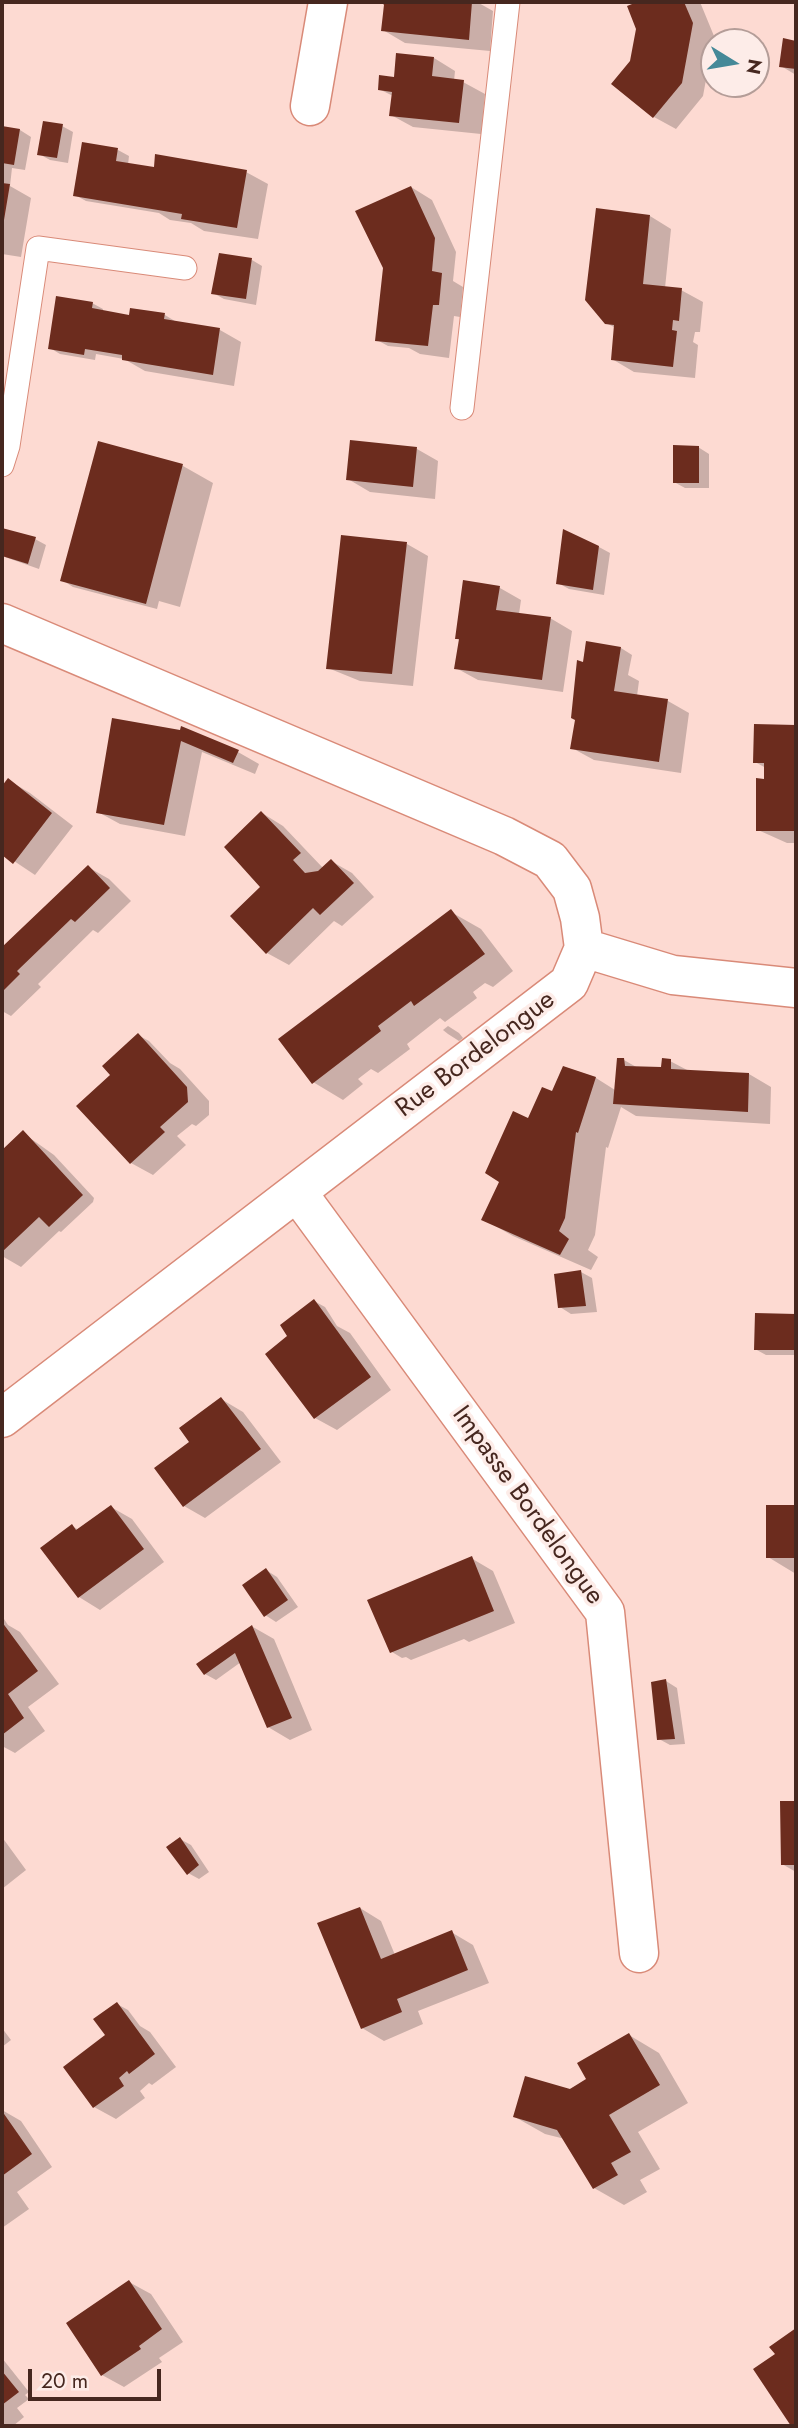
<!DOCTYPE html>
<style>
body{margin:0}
#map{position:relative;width:798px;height:2428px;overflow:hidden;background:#fddad2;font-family:Jost,sans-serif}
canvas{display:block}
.frame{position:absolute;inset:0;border:4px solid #46271f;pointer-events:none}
.north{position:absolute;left:700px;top:28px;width:70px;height:70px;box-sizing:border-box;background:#fdece8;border:2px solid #b49d98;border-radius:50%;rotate:101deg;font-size:19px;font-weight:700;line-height:28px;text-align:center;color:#46271f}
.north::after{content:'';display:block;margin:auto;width:24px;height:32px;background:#458998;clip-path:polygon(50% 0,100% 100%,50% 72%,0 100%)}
.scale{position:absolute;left:28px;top:2369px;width:133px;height:32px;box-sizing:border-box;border:4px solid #46271f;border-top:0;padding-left:9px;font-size:21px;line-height:24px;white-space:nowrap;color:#46271f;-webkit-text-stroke:5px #fdece8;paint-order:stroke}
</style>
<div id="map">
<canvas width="798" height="2428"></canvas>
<div class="frame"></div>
<div class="north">N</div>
<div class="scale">20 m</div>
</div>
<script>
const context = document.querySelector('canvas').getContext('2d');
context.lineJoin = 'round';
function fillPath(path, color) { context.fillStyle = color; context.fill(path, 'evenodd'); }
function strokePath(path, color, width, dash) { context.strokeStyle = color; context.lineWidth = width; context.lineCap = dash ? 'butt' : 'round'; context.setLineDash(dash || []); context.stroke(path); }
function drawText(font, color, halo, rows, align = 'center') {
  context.font = font + ' Jost,sans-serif'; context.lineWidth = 7; context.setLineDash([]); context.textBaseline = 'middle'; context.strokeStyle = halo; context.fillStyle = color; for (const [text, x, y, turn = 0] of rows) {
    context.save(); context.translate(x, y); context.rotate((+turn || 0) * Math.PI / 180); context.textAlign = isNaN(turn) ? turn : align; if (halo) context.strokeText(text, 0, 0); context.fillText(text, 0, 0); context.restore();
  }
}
const shadow = new Path2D(`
 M 384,2 L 477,2 L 493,11 L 490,51 L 405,43 L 383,30 Z
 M 641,2 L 700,2 L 714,36 L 703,96 L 676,129 L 654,117 L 613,84 L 631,61 L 638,29 L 629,7 Z
 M 785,40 L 796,42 L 796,75 L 781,66 Z
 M 398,55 L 434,58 L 455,71 L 454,81 L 463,82 L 485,94 L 481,134 L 413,127 L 391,115 L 393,96 L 379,89 L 395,79 Z
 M 62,126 L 73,132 L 68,163 L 50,160 L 39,154 Z
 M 2,128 L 20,130 L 31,137 L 25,170 L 12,168 L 10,186 L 31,198 L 21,257 L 2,254 Z
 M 118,150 L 129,156 L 128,165 L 155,169 L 246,172 L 268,184 L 258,239 L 204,231 L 191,223 L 170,220 L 159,213 L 86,201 L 75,195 Z
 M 411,187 L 432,200 L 456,252 L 453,281 L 463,287 L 460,317 L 454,316 L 449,358 L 420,354 L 409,348 L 388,346 L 377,340 Z
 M 650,216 L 671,229 L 665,288 L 681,290 L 703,302 L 700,332 L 695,332 L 693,342 L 698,345 L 695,378 L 634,372 L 612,359 L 616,328 L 606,323 Z
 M 252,260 L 262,266 L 256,305 L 224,299 L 213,293 Z
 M 92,303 L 103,309 L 103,312 L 130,317 L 132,310 L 165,315 L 178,323 L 220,330 L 241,342 L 234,386 L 145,371 L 124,359 L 96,354 L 95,360 L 60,354 L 50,348 Z
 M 99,443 L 183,466 L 213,483 L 180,607 L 159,601 L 157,609 L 73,587 L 62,580 Z
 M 698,447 L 709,454 L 709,488 L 685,488 L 674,482 Z
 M 417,449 L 438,461 L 435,499 L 370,492 L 348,479 Z
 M 3,530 L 35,539 L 46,545 L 39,569 L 2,556 Z
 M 407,544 L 428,556 L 413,686 L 360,681 L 328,668 Z
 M 599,547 L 610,553 L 604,595 L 569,589 L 558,583 Z
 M 465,582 L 500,588 L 521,600 L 519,614 L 550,618 L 572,631 L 563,692 L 478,680 L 456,668 L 461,641 L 457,639 Z
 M 621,648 L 632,655 L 628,675 L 639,681 L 637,696 L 668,701 L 689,713 L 681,773 L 594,760 L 572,748 L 584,663 Z
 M 114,720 L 238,752 L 259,764 L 255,774 L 202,752 L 185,836 L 120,824 L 98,812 Z
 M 756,726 L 796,726 L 796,843 L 787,843 L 758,830 L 766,768 L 755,762 Z
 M 8,780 L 30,793 L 73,826 L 35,875 L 2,853 L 2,789 Z
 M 262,813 L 283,826 L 323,868 L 331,861 L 352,873 L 374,897 L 342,926 L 334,921 L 289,965 L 267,953 L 263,887 Z
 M 88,867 L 109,879 L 131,901 L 98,933 L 93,930 L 38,984 L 41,987 L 11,1016 L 2,1011 L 2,949 Z
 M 451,912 L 481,929 L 513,971 L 493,987 L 485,983 L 473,992 L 477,998 L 445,1022 L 440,1018 L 407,1044 L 410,1049 L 378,1073 L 371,1069 L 358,1079 L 363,1084 L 343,1100 L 313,1082 Z
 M 448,1026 L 459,1033 L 463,1038 L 459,1041 L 448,1034 L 443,1030 Z
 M 138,1035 L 149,1041 L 170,1063 L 180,1069 L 209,1101 L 209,1115 L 196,1126 L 192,1124 L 177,1136 L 186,1145 L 153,1175 L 131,1163 L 79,1106 L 111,1076 Z
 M 624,1060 L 638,1068 L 662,1069 L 670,1061 L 689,1071 L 749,1074 L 771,1087 L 770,1124 L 636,1116 L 621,1107 L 608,1148 L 606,1147 L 595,1235 L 588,1250 L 598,1257 L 591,1270 L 513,1236 L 483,1219 L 529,1120 L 553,1093 L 564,1068 L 596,1078 L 615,1090 Z
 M 23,1133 L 54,1155 L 94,1198 L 93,1202 L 61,1232 L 59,1231 L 21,1267 L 2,1256 L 2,1153 Z
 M 581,1272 L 592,1278 L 597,1312 L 571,1314 L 560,1307 Z
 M 314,1301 L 325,1307 L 337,1326 L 350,1333 L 391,1390 L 337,1430 L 315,1418 L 288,1338 Z
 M 757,1315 L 796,1316 L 796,1355 L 766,1355 L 755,1349 Z
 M 221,1399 L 243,1412 L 281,1462 L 205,1518 L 184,1506 Z
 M 111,1507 L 132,1519 L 164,1562 L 100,1610 L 79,1597 L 72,1526 L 79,1530 Z
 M 768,1507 L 796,1507 L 796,1574 L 768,1557 Z
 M 471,1558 L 493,1571 L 515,1623 L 469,1642 L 464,1639 L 411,1660 L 406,1657 L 402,1658 L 392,1652 Z
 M 266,1570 L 277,1577 L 298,1607 L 276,1622 L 265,1615 Z
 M 2,1616 L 8,1625 L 20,1632 L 59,1684 L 28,1707 L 45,1731 L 15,1753 L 2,1746 Z
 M 253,1627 L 274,1639 L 312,1730 L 290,1740 L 268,1727 L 241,1662 L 216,1680 L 205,1674 Z
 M 666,1681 L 677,1688 L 685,1744 L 670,1745 L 659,1739 Z
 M 782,1802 L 796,1802 L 796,1872 L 782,1864 Z
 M 2,1837 L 26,1870 L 2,1889 Z
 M 180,1839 L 191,1845 L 209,1872 L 199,1879 L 188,1873 Z
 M 360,1908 L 381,1921 L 395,1955 L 451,1932 L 473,1945 L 489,1983 L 418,2011 L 423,2024 L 384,2041 L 362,2028 Z
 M 117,2004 L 128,2010 L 140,2026 L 150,2032 L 176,2067 L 152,2085 L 149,2083 L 140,2091 L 145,2098 L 116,2119 L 94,2107 L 107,2036 Z
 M 2,2028 L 11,2040 L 2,2047 Z
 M 629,2035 L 659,2053 L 688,2103 L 638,2132 L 660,2169 L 640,2180 L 647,2192 L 624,2205 L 594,2188 L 565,2139 L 545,2134 L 515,2117 L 589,2079 Z
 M 2,2110 L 21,2121 L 52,2167 L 17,2192 L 29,2209 L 2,2228 Z
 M 129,2282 L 151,2294 L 183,2342 L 159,2358 L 162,2362 L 124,2387 L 102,2375 Z
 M 796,2330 L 796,2426 L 793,2426 L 758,2375 L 777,2355 L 772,2347 Z
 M 2,2358 L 29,2392 L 25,2395 L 29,2399 L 17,2408 L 24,2417 L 13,2426 L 2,2426 Z`);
const building = new Path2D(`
 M 382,2 L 472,2 L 469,40 L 381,31 L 384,5 Z
 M 637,2 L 684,2 L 693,23 L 682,83 L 653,118 L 611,84 L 630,61 L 636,29 L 627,6 Z
 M 783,38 L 796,41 L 796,69 L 779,67 Z
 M 396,53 L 434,57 L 432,76 L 464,80 L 459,123 L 389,116 L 392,92 L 378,90 L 379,75 L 394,77 Z
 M 43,121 L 63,124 L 57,158 L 37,155 Z
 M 2,126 L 20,129 L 14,165 L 2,163 Z
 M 82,142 L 118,148 L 116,161 L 154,167 L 155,154 L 247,170 L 237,228 L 181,219 L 182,214 L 73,196 Z
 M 2,183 L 10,184 L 3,226 L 2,226 Z
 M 411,186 L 435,238 L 432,271 L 442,273 L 439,305 L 433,305 L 428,346 L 375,341 L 383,268 L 355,211 Z
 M 596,208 L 650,215 L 643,284 L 682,288 L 679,321 L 673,320 L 672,330 L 677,331 L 673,367 L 611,360 L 614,325 L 605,324 L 585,300 Z
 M 219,253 L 252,258 L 246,299 L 211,294 Z
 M 56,296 L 93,302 L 92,308 L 129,315 L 130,308 L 165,313 L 164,319 L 220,328 L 213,375 L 122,360 L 122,355 L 85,349 L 84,355 L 48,349 Z
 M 350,440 L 417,447 L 413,487 L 346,480 Z
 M 98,441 L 183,464 L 146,604 L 60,581 Z
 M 673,445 L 699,446 L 699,483 L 673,483 Z
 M 2,528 L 36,537 L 28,564 L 2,556 Z
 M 563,529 L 599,546 L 593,590 L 556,584 Z
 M 341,535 L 407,542 L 392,674 L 326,669 Z
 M 463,580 L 500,586 L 496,610 L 551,617 L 542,680 L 454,669 L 459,639 L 455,639 Z
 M 586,641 L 621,647 L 614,691 L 668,699 L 659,762 L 570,749 L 575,720 L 571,718 L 577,660 L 583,662 Z
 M 112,718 L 180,730 L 181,726 L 239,750 L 233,763 L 181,741 L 164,825 L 96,813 Z
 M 754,724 L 796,725 L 796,831 L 756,831 L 756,778 L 764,779 L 764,763 L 753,763 Z
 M 8,778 L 52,813 L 13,864 L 2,855 L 2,786 Z
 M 261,811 L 301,853 L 293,860 L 305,873 L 318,871 L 331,859 L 354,883 L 320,915 L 313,908 L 266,954 L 230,916 L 260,887 L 224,847 Z
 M 88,865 L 110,888 L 75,922 L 71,919 L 17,971 L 20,974 L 2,992 L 2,947 Z
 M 451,909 L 485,954 L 414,1006 L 411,1001 L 378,1026 L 381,1031 L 312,1084 L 278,1039 Z
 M 138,1033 L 187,1087 L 188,1102 L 160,1127 L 165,1132 L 130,1164 L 76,1106 L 110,1075 L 102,1066 Z
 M 617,1058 L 624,1058 L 625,1066 L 661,1067 L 662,1058 L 671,1059 L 671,1069 L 749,1073 L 748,1112 L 613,1104 Z
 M 563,1066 L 596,1077 L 578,1133 L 576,1132 L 565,1218 L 559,1231 L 569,1239 L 560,1255 L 481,1220 L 499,1182 L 485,1173 L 513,1111 L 528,1118 L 542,1087 L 552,1091 Z
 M 23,1130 L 83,1195 L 49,1227 L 39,1217 L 2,1252 L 2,1150 Z
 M 581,1270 L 586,1306 L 558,1308 L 554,1274 Z
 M 314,1299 L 371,1377 L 314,1419 L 265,1354 L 287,1336 L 280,1325 Z
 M 755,1313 L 796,1314 L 796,1350 L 754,1350 Z
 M 221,1397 L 261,1449 L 183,1507 L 154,1468 L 189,1442 L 179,1428 Z
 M 111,1505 L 144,1549 L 78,1598 L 40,1548 L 72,1524 L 76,1530 Z
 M 766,1505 L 796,1505 L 796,1558 L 766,1558 Z
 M 472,1556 L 494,1611 L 390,1653 L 367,1600 Z
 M 266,1568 L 288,1600 L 264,1617 L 242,1585 Z
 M 2,1622 L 38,1671 L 8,1694 L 24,1718 L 2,1735 Z
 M 252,1625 L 292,1718 L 267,1728 L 235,1653 L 204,1675 L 196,1664 Z
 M 666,1679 L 675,1739 L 657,1740 L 651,1682 Z
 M 780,1801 L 796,1801 L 796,1865 L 781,1865 Z
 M 180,1837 L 199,1865 L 187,1875 L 166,1847 Z
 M 360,1907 L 381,1959 L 452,1930 L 468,1970 L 397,1999 L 402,2012 L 361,2029 L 317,1923 Z
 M 117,2002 L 155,2054 L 129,2074 L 127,2071 L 119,2078 L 124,2086 L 93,2108 L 63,2067 L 105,2035 L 93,2019 Z
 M 629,2033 L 660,2085 L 609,2115 L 631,2152 L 611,2163 L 618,2175 L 593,2189 L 557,2130 L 513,2117 L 525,2076 L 570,2089 L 586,2079 L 577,2063 Z
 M 2,2111 L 32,2154 L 2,2176 Z
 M 129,2280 L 162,2329 L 139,2346 L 141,2349 L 101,2376 L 66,2323 Z
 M 796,2328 L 796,2426 L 791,2426 L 753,2369 L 775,2354 L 769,2347 Z
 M 2,2371 L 19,2392 L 2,2405 Z`);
const lane = new Path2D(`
 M 462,408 L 508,2
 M 2,465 L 8,446 L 38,248 L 185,268`);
const street = new Path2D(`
 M 310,106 L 328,2
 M 2,623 L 504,836 L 550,860 L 572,889 L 580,918 L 584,948 L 569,983 L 2,1418
 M 584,948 L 673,975 L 796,988
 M 297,1192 L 605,1612 L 639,1953`);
const streetNames = [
 ["Rue Bordelongue",476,1055,-37],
 ["Impasse Bordelongue",527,1506,54]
];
fillPath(shadow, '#0003');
fillPath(building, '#6c2c1e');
strokePath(lane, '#d98a78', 25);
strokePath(street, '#d98a78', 41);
strokePath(lane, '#fff', 23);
strokePath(street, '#fff', 38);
drawText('26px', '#46271f', '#fdece8', streetNames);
</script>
